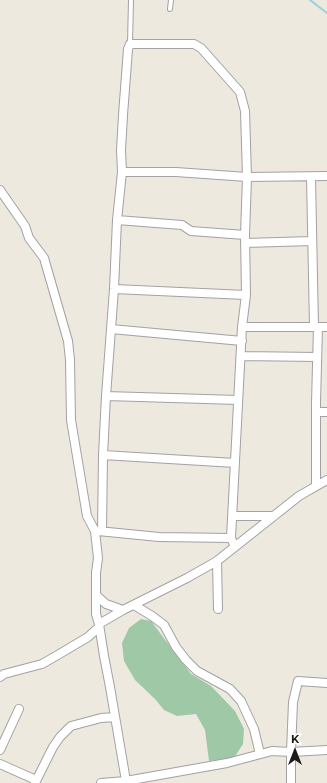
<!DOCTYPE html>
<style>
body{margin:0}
#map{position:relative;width:327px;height:783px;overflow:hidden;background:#eee9df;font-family:Montserrat,sans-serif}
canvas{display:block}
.north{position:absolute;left:275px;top:731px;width:40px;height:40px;-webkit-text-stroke:3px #fff;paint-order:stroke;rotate:0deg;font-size:11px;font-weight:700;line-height:16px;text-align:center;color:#1b1b1b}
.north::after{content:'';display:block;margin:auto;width:14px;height:18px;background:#1b1b1b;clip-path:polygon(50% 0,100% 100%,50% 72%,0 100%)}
</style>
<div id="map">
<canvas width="327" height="783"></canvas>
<div class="north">K</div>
</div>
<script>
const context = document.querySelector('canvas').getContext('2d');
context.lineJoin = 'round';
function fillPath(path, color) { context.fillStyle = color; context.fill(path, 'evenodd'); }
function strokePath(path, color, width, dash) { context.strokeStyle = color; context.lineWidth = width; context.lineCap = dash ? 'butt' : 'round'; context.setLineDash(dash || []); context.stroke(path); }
const cemetery = new Path2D(`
 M 141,619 L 151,621 L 191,674 L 211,686 L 235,711 L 244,729 L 243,744 L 234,758 L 209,761 L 205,730 L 196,714 L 177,716 L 164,710 L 155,699 L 135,680 L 124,661 L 122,643 L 129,628 Z`);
const stream = new Path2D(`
 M 310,0 L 327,13`);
const lane = new Path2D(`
 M 170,9 L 171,0
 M 130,44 L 131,0`);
const street = new Path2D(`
 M 122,172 L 176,172 L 247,177 L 327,176
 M 311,177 L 314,327
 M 0,190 L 25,226 L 29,238 L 44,258 L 68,341 L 70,360 L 71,420 L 87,516 L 95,531 L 98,558 L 96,573 L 96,595 L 106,604 L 123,610
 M 117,220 L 182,225 L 191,231 L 245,235
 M 245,243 L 312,241
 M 114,289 L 246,295
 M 111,329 L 242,341
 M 241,356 L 317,357
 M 106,396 L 238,400
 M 316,412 L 327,412
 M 103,455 L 235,463
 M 327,480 L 299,496 L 217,561 L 187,578 L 123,610 L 99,624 L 104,656 L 110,687 L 126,781 L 227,763 L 272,751 L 291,752 L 327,750
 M 316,486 L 316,403 L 318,327
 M 232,516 L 274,516
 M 98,531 L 159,537 L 231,538
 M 102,531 L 103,455 L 106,396 L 114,289 L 117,220 L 122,172 L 121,150 L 123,115 L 128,49 L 130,44 L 194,44 L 201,48 L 240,92 L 245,111 L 247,177 L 245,235 L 246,295 L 242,327 L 327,327
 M 235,547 L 231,538 L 242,327
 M 217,561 L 218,609
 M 96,595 L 96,614 L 99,624
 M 134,605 L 152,616 L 164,625 L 176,647 L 186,660 L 197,671 L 230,689 L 241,701 L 254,729 L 260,754
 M 0,677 L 4,674 L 42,664 L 56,656 L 88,637 L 99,627
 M 0,750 L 19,709
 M 0,764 L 36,780
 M 35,783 L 53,747 L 60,737 L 71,726 L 101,718 L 115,717
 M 101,783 L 126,781 L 126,783
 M 291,783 L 291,752 L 293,702 L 298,681 L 327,683`);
fillPath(cemetery, '#9fc8a6');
strokePath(stream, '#9ccee0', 2);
strokePath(lane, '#a2a2a2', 6);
strokePath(street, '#a2a2a2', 10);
strokePath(lane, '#fff', 4);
strokePath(street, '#fff', 8);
</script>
